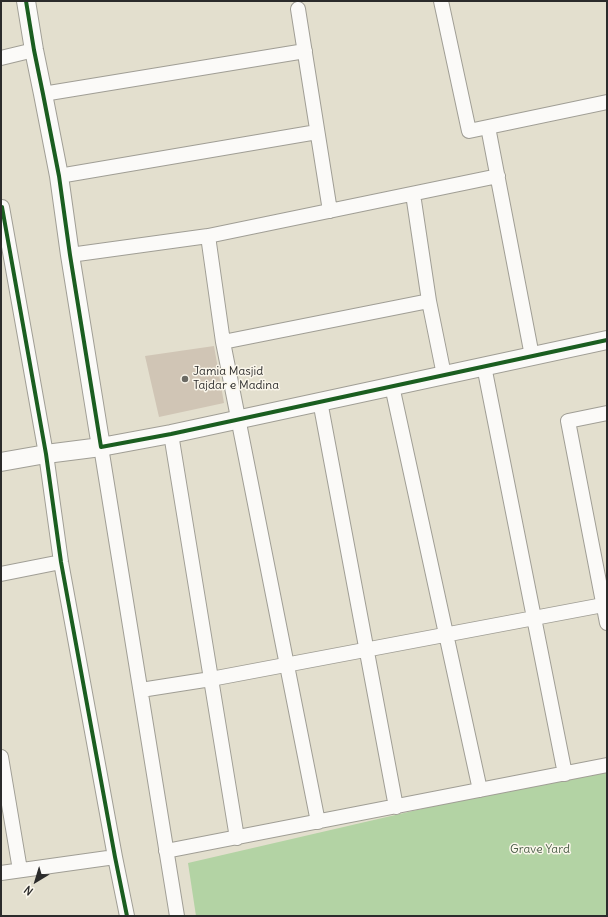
<!DOCTYPE html>
<style>
body{margin:0}
#map{position:relative;width:608px;height:917px;overflow:hidden;background:#e3dfce;font-family:Delius,sans-serif}
canvas{display:block}
.frame{position:absolute;inset:0;border:2px solid #2b2b2b;pointer-events:none}
.north{position:absolute;left:16px;top:861px;width:40px;height:40px;-webkit-text-stroke:3px #fbf7ec;paint-order:stroke;rotate:218deg;font-size:11px;font-weight:700;line-height:16px;text-align:center;color:#2b2b2b}
.north::after{content:'';display:block;margin:auto;width:14px;height:18px;background:#2b2b2b;clip-path:polygon(50% 0,100% 100%,50% 72%,0 100%)}
</style>
<div id="map">
<canvas width="608" height="917"></canvas>
<div class="frame"></div>
<div class="north">N</div>
</div>
<script>
const context = document.querySelector('canvas').getContext('2d');
context.lineJoin = 'round';
function fillPath(path, color) { context.fillStyle = color; context.fill(path, 'evenodd'); }
function strokePath(path, color, width, dash) { context.strokeStyle = color; context.lineWidth = width; context.lineCap = dash ? 'butt' : 'round'; context.setLineDash(dash || []); context.stroke(path); }
function drawText(font, color, halo, rows, align = 'center') {
  context.font = font + ' Delius,sans-serif'; context.lineWidth = 3; context.setLineDash([]); context.textBaseline = 'middle'; context.strokeStyle = halo; context.fillStyle = color; for (const [text, x, y, turn = 0] of rows) {
    context.save(); context.translate(x, y); context.rotate((+turn || 0) * Math.PI / 180); context.textAlign = isNaN(turn) ? turn : align; if (halo) context.strokeText(text, 0, 0); context.fillText(text, 0, 0); context.restore();
  }
}
const green = new Path2D(`
 M 607,766 L 607,916 L 196,916 L 188,863 Z`);
const building = new Path2D(`
 M 214,346 L 224,403 L 159,417 L 145,356 Z`);
const minor = new Path2D(`
 M 441,1 L 469,131 L 607,102
 M 298,9 L 330,211
 M 1,58 L 34,50
 M 43,94 L 305,51
 M 488,127 L 532,356
 M 59,176 L 317,132
 M 413,194 L 429,301
 M 1,208 L 2,207 L 46,454 L 61,562 L 115,857 L 127,916
 M 208,236 L 223,342
 M 70,255 L 208,236 L 498,176
 M 484,366 L 565,774
 M 392,386 L 480,790
 M 320,401 L 396,807
 M 607,413 L 568,421 L 607,623
 M 171,434 L 237,838
 M 101,447 L 177,916
 M 1,574 L 61,562
 M 141,690 L 211,679 L 603,605
 M 1,757 L 20,870
 M 318,822 L 223,342 L 429,301 L 444,375
 M 166,851 L 607,765
 M 1,873 L 115,857`);
const tertiary = new Path2D(`
 M 26,1 L 34,50 L 43,94 L 59,176 L 70,255 L 101,447 L 171,434 L 607,340
 M 1,462 L 46,454 L 101,447`);
const cycleway = new Path2D(`
 M 26,1 L 34,50 L 43,94 L 59,176 L 70,255 L 101,447 L 171,434 L 607,340
 M 1,208 L 2,207 L 46,454 L 61,562 L 115,857 L 127,916`);
const markers = [
 [185,379,4,"#6b6a64"]
];
const poiNames = [
 ["Jamia Masjid",193,372],
 ["Tajdar e Madina",193,386]
];
const parkNames = [
 ["Grave Yard",540,850]
];
fillPath(green, '#b3d3a4');
fillPath(building, '#d0c5b5');
strokePath(minor, '#a09e95', 16);
strokePath(tertiary, '#a09e95', 20);
strokePath(minor, '#fbfaf8', 14);
strokePath(tertiary, '#fbfaf8', 18);
strokePath(cycleway, '#1b5e20', 4);
for (const [x, y, r, color] of markers) { const dot = new Path2D(); dot.arc(x, y, r, 0, 2 * Math.PI); context.fillStyle = color; context.fill(dot); strokePath(dot, '#fbf7ec', 1.5); }
drawText('12px', '#2b2b2b', '#fbf7ec', poiNames, 'left');
drawText('12px', '#485b45', '#fbf7ec', parkNames);
</script>
